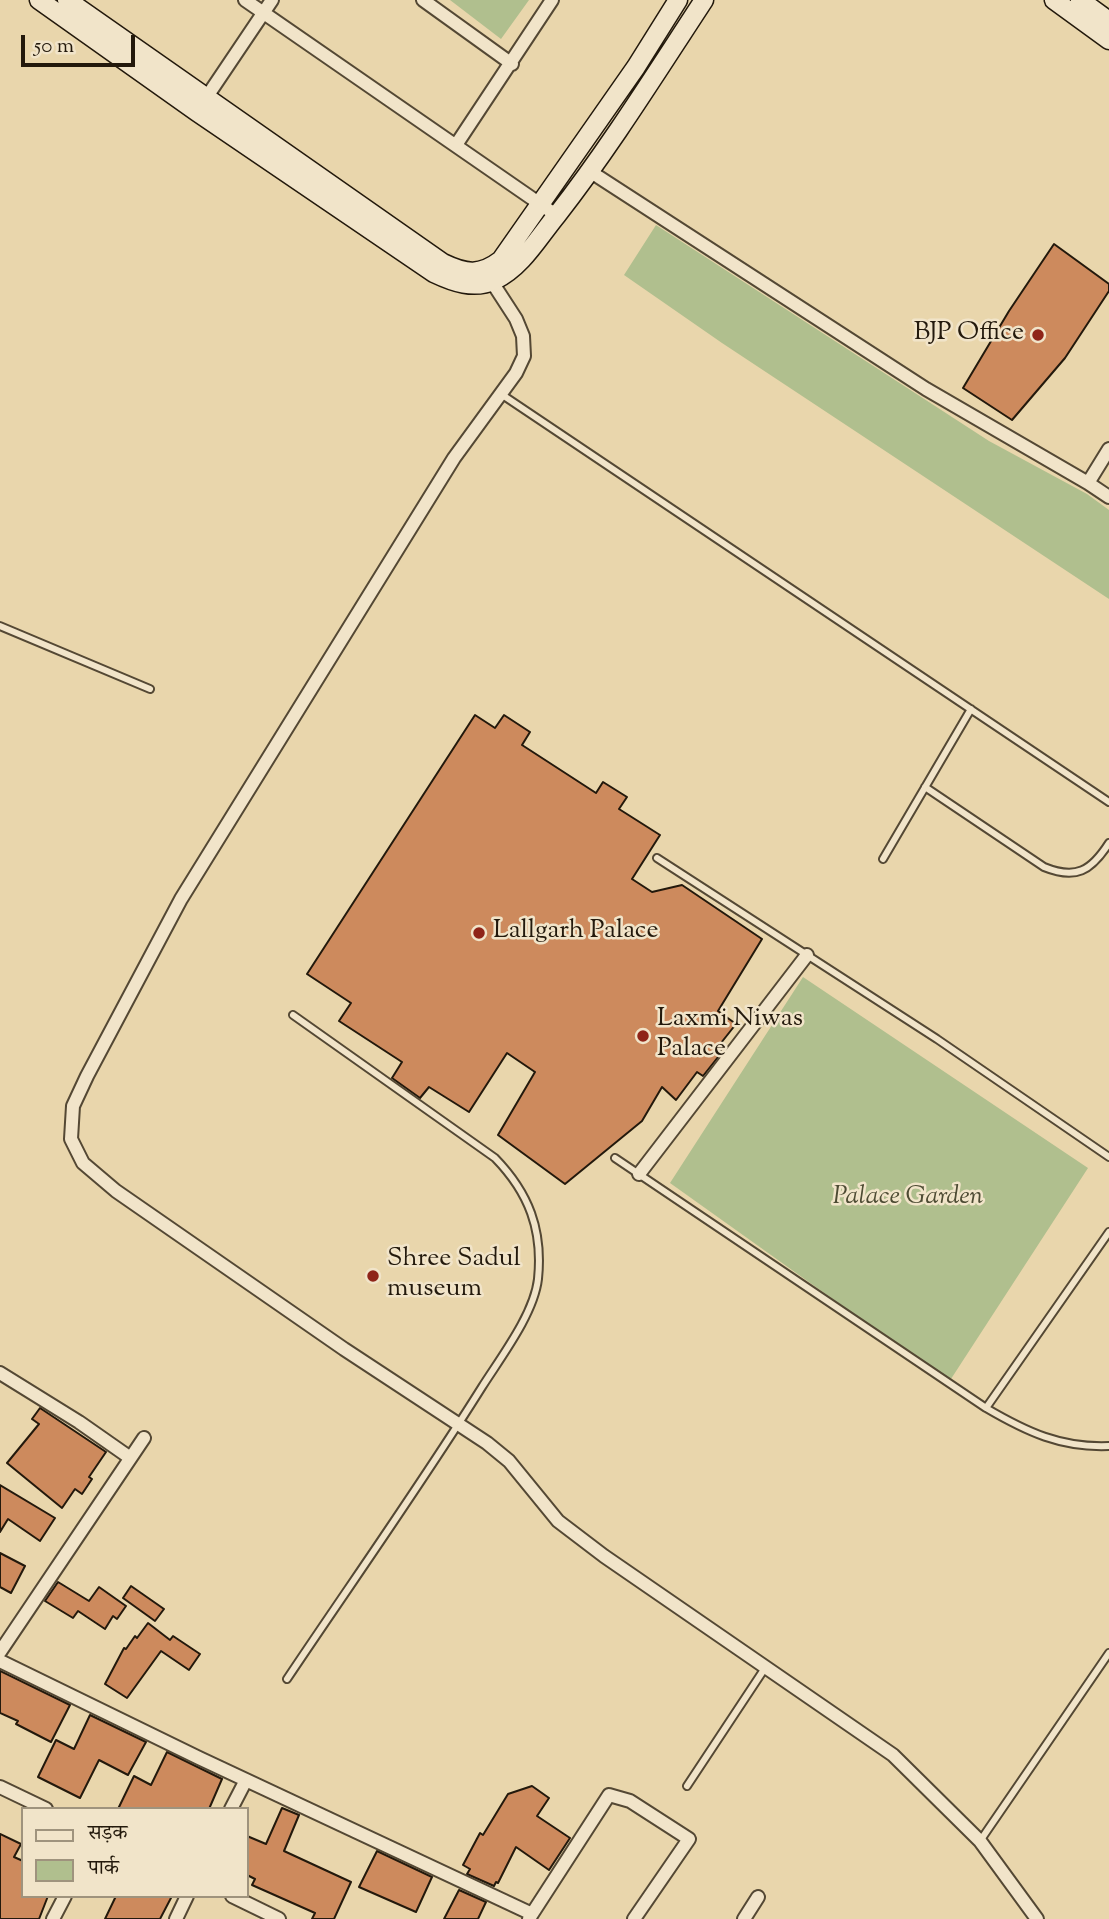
<!DOCTYPE html>
<meta charset="utf-8">
<style>
body{margin:0}
#map{position:relative;width:1109px;height:1919px;overflow:hidden;background:#e9d6ac;font-family:"Sorts Mill Goudy","Noto Serif Devanagari",serif}
canvas{display:block}
.legend{position:absolute;left:21px;top:1807px;width:228px;height:91px;box-sizing:border-box;background:#f1e4c9;border:2px solid #9f937d;margin:0;padding:9px 12px;list-style:none;font-size:21px;color:#23190c}
.legend li{display:flex;align-items:center;gap:14px;height:35px}
.legend b{width:35px;border:2px solid #9f937d}
.scale{position:absolute;left:21px;top:35px;width:114px;height:32px;box-sizing:border-box;border:4px solid #23190c;border-top:0;padding-left:9px;font-size:21px;line-height:24px;white-space:nowrap;color:#23190c;-webkit-text-stroke:5px #f1e4c9;paint-order:stroke}
</style>
<div id="map">
<canvas width="1109" height="1919"></canvas>
<ul class="legend">
<li><b style="height:9px;background:#f1e4c9"></b>सड़क</li>
<li><b style="height:19px;background:#b0bf8e"></b>पार्क</li>
</ul>
<div class="scale">50 m</div>
</div>
<script>
const context = document.querySelector('canvas').getContext('2d');
context.lineJoin = 'round';
function fillPath(path, color) { context.fillStyle = color; context.fill(path, 'evenodd'); }
function strokePath(path, color, width, dash) { context.strokeStyle = color; context.lineWidth = width; context.lineCap = dash ? 'butt' : 'round'; context.setLineDash(dash || []); context.stroke(path); }
function drawText(font, color, halo, rows, align = 'center') {
  context.font = font + ' "Sorts Mill Goudy",serif'; context.lineWidth = 5; context.setLineDash([]); context.textBaseline = 'middle'; context.strokeStyle = halo; context.fillStyle = color; for (const [text, x, y, turn = 0] of rows) {
    context.save(); context.translate(x, y); context.rotate((+turn || 0) * Math.PI / 180); context.textAlign = isNaN(turn) ? turn : align; if (halo) context.strokeText(text, 0, 0); context.fillText(text, 0, 0); context.restore();
  }
}
const green = new Path2D(`
 M 450,0 L 529,0 L 501,39 Z
 M 656,225 L 989,441 L 1087,494 L 1109,510 L 1109,599 L 722,343 L 624,275 Z
 M 803,977 L 1088,1168 L 949,1382 L 670,1183 Z`);
const building = new Path2D(`
 M 1054,244 L 1109,284 L 1109,291 L 1065,358 L 1012,420 L 963,388 L 1009,311 Z
 M 475,715 L 495,728 L 504,715 L 530,732 L 522,745 L 596,793 L 603,782 L 627,797 L 619,809 L 660,835 L 632,879 L 652,892 L 682,885 L 762,939 L 718,1011 L 736,1024 L 717,1048 L 722,1052 L 703,1076 L 697,1072 L 676,1100 L 662,1087 L 642,1121 L 565,1184 L 498,1135 L 535,1072 L 507,1053 L 469,1112 L 429,1087 L 420,1098 L 392,1078 L 402,1062 L 339,1021 L 351,1003 L 307,974 Z
 M 40,1408 L 106,1452 L 89,1477 L 92,1479 L 82,1494 L 75,1489 L 62,1508 L 7,1463 L 39,1424 L 32,1419 Z
 M 0,1485 L 55,1518 L 40,1541 L 8,1519 L 0,1532 Z
 M 0,1553 L 25,1566 L 11,1593 L 0,1587 Z
 M 58,1582 L 89,1601 L 99,1587 L 126,1606 L 117,1619 L 113,1616 L 105,1629 L 78,1611 L 73,1618 L 45,1601 Z
 M 131,1586 L 164,1609 L 155,1621 L 123,1598 Z
 M 148,1623 L 170,1640 L 173,1636 L 200,1654 L 189,1670 L 161,1651 L 127,1698 L 105,1684 L 124,1648 L 126,1649 L 135,1636 L 137,1638 Z
 M 0,1671 L 70,1705 L 51,1742 L 16,1724 L 18,1721 L 0,1713 Z
 M 90,1715 L 146,1742 L 128,1775 L 99,1760 L 80,1798 L 38,1777 L 56,1740 L 74,1749 Z
 M 167,1752 L 222,1779 L 209,1809 L 118,1809 L 134,1776 L 151,1785 Z
 M 532,1786 L 549,1798 L 537,1816 L 570,1838 L 549,1870 L 516,1847 L 498,1883 L 496,1882 L 494,1886 L 467,1874 L 470,1869 L 463,1865 L 480,1833 L 483,1835 L 508,1794 Z
 M 282,1808 L 299,1815 L 284,1851 L 351,1882 L 334,1919 L 312,1919 L 315,1913 L 252,1885 L 255,1879 L 247,1875 L 247,1836 L 266,1844 Z
 M 0,1834 L 21,1844 L 14,1857 L 23,1861 L 23,1896 L 48,1896 L 39,1919 L 0,1919 Z
 M 377,1851 L 432,1877 L 416,1912 L 359,1887 Z
 M 459,1890 L 486,1902 L 478,1919 L 444,1919 Z
 M 116,1896 L 172,1896 L 160,1919 L 105,1919 Z`);
const lane = new Path2D(`
 M 501,394 L 1109,802
 M 0,626 L 150,689
 M 925,787 L 1044,867 C 1076,880 1091,871 1109,843
 M 657,858 L 937,1039 L 1109,1157
 M 883,859 L 971,709
 M 615,1158 L 986,1408 C 1027,1432 1061,1448 1109,1446
 M 986,1408 L 1109,1232
 M 287,1679 C 352,1582 420,1486 482,1387 C 501,1357 534,1314 538,1279 C 543,1230 529,1193 495,1158 L 293,1015
 M 687,1786 L 765,1668
 M 980,1841 L 1109,1653`);
const street = new Path2D(`
 M 245,0 L 556,215
 M 423,0 L 512,64
 M 202,104 L 272,0
 M 456,145 L 552,0
 M 591,172 L 926,389 L 1088,483 L 1109,497
 M 492,282 L 516,319 L 523,336 L 524,356 L 516,373 L 454,458 L 181,899 L 87,1076 L 73,1106 L 71,1139 L 83,1163 L 116,1191 L 344,1349 L 487,1443 L 509,1461 L 558,1521 L 604,1556 L 893,1755 L 980,1841 L 1037,1919
 M 1088,483 L 1109,449
 M 639,1174 L 807,955
 M 0,1373 L 79,1422 L 129,1457
 M 0,1652 L 144,1438
 M 0,1661 L 199,1758 L 532,1914 L 529,1919
 M 0,1787 L 46,1809
 M 231,1809 L 246,1780
 M 232,1896 L 279,1919
 M 532,1914 L 609,1795 L 630,1801 L 689,1839 L 634,1919
 M 53,1919 L 65,1896
 M 176,1919 L 187,1896
 M 744,1919 L 758,1897`);
const secondary = new Path2D(`
 M 39,0 L 197,112 L 434,273 C 453,282 474,290 495,280 C 522,267 538,238 557,215 C 610,147 656,73 704,0
 M 67,0 L 443,263 C 466,274 480,276 501,260 L 636,67 L 678,0
 M 1054,0 L 1109,40
 M 1080,0 L 1109,21`);
const markers = [
 [1038,335,7,"#8f2418"],
 [479,933,7,"#8f2418"],
 [643,1036,7,"#8f2418"],
 [373,1276,7,"#8f2418"]
];
const poiNames = [
 ["BJP Office",1024,335,"right"],
 ["Lallgarh Palace",493,933],
 ["Laxmi Niwas",657,1021],
 ["Palace",657,1051],
 ["Shree Sadul",387,1261],
 ["museum",387,1291]
];
const parkNames = [
 ["Palace Garden",908,1199]
];
fillPath(green, '#b0bf8e');
fillPath(building, '#cd8a5d');
strokePath(building, '#23190c', 2);
strokePath(lane, '#544834', 10);
strokePath(street, '#544834', 16);
strokePath(secondary, '#23190c', 21);
strokePath(lane, '#f1e4c9', 6);
strokePath(street, '#f1e4c9', 12);
strokePath(secondary, '#f1e4c9', 18);
for (const [x, y, r, color] of markers) { const dot = new Path2D(); dot.arc(x, y, r, 0, 2 * Math.PI); context.fillStyle = color; context.fill(dot); strokePath(dot, '#f1e4c9', 2.5); }
drawText('26px', '#23190c', '#f1e4c9', poiNames, 'left');
drawText('italic 26px', '#4d4b33', '#f1e4c9', parkNames);
</script>
